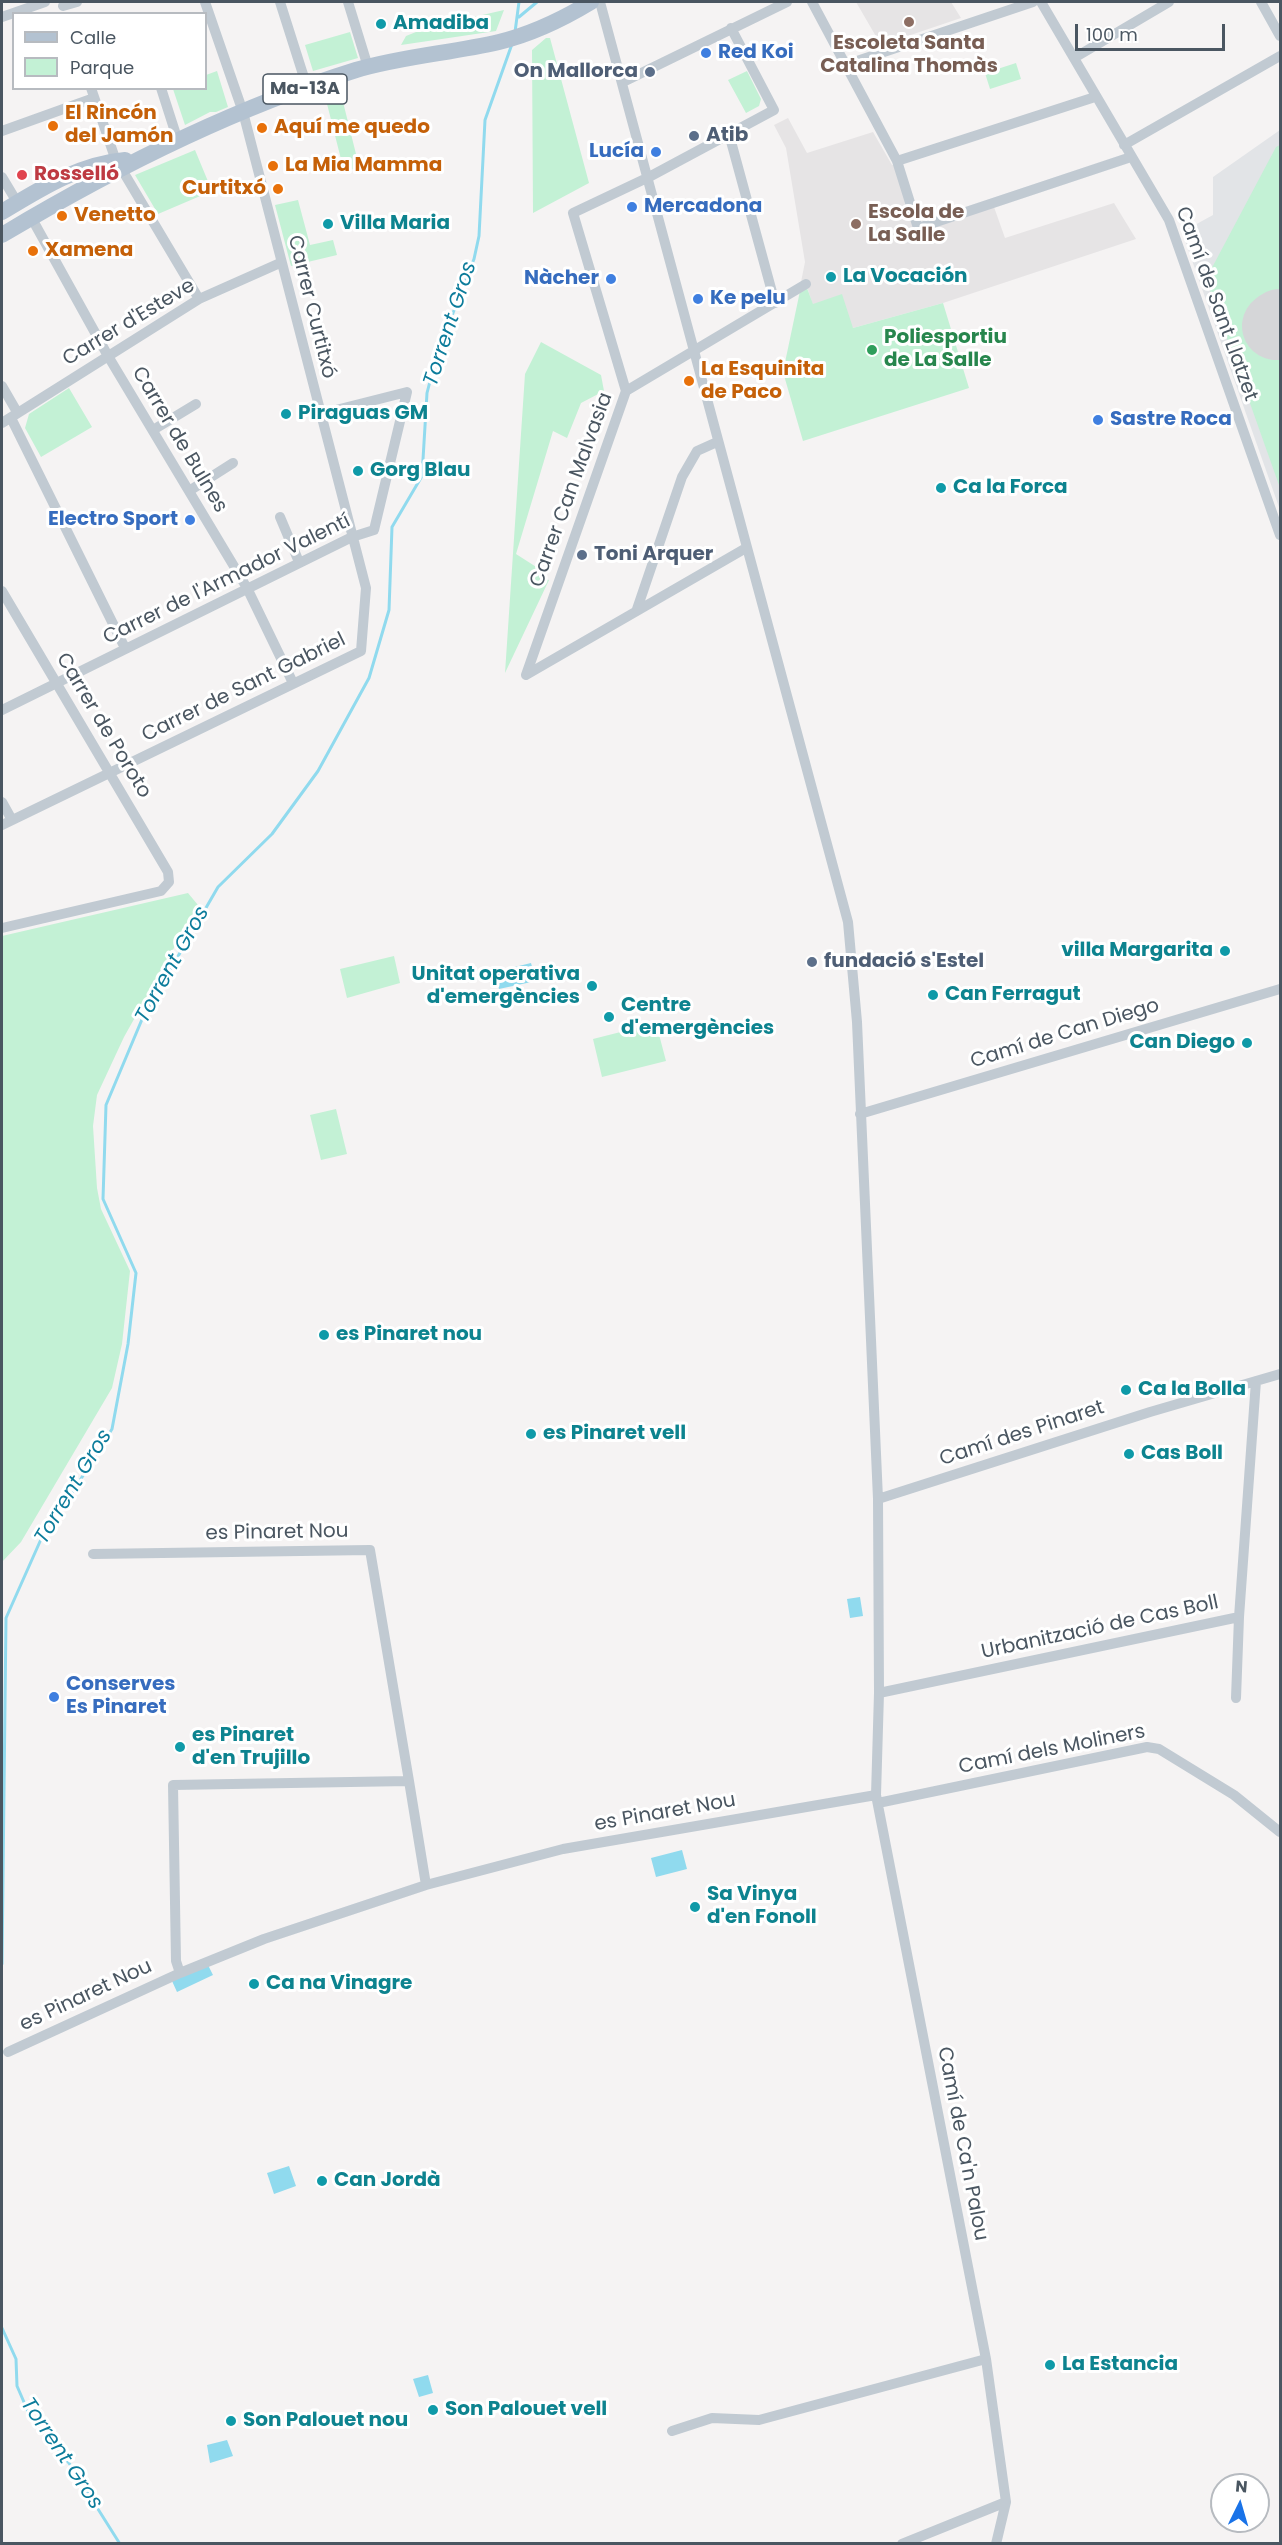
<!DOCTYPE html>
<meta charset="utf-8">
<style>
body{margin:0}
#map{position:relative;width:1282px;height:2545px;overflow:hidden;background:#f5f3f3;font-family:Poppins,sans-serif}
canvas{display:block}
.frame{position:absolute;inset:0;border:3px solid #4a5661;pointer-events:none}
.legend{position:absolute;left:12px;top:12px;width:195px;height:78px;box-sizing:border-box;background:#fff;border:2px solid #b7bbc0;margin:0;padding:8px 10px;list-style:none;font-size:18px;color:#4a5661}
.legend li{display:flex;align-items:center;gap:12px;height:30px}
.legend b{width:30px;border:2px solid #b7bbc0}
.north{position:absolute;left:1210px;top:2473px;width:60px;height:60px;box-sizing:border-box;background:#fff;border:2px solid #b7bbc0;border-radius:50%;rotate:5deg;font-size:16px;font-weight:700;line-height:24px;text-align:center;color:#4a5661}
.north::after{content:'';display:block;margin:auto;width:21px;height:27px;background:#1a73e8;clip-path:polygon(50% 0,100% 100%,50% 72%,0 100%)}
.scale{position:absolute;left:1075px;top:24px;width:150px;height:27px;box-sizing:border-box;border:3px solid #4a5661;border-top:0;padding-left:8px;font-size:18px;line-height:21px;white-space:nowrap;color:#4a5661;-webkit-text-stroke:4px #fff;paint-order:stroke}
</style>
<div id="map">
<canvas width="1282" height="2545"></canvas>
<div class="frame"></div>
<ul class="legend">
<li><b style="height:8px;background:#b3c2d1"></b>Calle</li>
<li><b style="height:16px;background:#c3f1d5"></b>Parque</li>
</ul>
<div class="north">N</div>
<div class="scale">100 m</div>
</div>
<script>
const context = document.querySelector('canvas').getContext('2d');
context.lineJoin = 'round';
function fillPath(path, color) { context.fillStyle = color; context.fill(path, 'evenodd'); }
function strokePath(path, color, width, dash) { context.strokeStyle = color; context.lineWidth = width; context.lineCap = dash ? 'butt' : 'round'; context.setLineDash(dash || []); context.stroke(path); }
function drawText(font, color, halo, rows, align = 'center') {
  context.font = font + ' Poppins,sans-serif'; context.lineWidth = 6; context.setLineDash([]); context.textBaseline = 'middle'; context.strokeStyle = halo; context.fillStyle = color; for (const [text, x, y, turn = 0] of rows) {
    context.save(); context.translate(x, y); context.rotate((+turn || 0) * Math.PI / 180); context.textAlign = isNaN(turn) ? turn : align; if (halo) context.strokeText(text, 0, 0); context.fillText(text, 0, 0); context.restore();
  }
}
const education = new Path2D(`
 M 856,2 L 951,2 L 961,18 L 881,45 Z
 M 788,118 L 807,153 L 873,132 L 892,165 L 895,165 L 917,232 L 994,207 L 1005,238 L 1114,203 L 1136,239 L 943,303 L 853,328 L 813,305 L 805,281 L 801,282 L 805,262 L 786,148 L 774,125 Z`);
const airport = new Path2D(`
 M 1280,130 L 1280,510 L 1182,232 L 1213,215 L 1213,177 Z`);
const green = new Path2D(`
 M 504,10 L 496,31 L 401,45 L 406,36 L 426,28 Z
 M 350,32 L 358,58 L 313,71 L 305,45 Z
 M 546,38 L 550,38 L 589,183 L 533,213 L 532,50 Z
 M 1016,63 L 1021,79 L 990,89 L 985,73 Z
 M 217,71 L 228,107 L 216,112 L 210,112 L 185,125 L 173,89 L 206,88 L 206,75 Z
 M 747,71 L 761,99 L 759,106 L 746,113 L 728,80 Z
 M 340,90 L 358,162 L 364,167 L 344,171 L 325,96 Z
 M 1280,145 L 1280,304 L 1265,315 L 1280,338 L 1280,488 L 1206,279 L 1276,147 Z
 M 195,150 L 212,191 L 158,214 L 135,175 Z
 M 298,200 L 310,245 L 333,240 L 337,255 L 291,266 L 275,205 Z
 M 807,288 L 813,304 L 842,294 L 853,328 L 943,303 L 969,388 L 803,441 L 783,372 L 800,291 Z
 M 541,342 L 601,375 L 604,391 L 581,403 L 567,438 L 553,431 L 516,554 L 541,570 L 539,577 L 549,580 L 505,673 L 525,374 Z
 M 69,388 L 92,427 L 41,457 L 25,428 L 29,414 Z
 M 188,893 L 198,905 L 124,1037 L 97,1095 L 93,1126 L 97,1188 L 101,1209 L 130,1271 L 122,1344 L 112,1388 L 21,1542 L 2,1562 L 2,936 Z
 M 394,956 L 400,983 L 347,998 L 340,969 Z
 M 656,1023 L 666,1061 L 602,1077 L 593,1039 Z
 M 336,1109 L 347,1154 L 321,1160 L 310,1115 Z`);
const water = new Path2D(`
 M 531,963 L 536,981 L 499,989 L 494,972 Z
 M 860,1597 L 863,1616 L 850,1618 L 847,1599 Z
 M 682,1850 L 687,1869 L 656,1877 L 651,1858 Z
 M 208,1965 L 213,1975 L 177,1992 L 172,1981 Z
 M 289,2166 L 296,2186 L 274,2194 L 267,2173 Z
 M 428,2375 L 433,2393 L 419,2397 L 413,2379 Z
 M 227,2440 L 233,2456 L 210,2463 L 207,2445 Z`);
const stream = new Path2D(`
 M 519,17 L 537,2
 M 515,32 L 519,2
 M 2,1964 L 6,1618 L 50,1519 L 69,1498 L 112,1429 L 128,1344 L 136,1273 L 103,1199 L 106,1105 L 143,1017 L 218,887 L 272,834 L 318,771 L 369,678 L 389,610 L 392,527 L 422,476 L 427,393 L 437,354 L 474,259 L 479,236 L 485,120 L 512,44
 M 2,2328 L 16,2359 L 17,2386 L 30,2416 L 69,2463 L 120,2544`);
const taxiway = new Path2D(`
 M 1280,313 L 1280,330`);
const runway = new Path2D(`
 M 1276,326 L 1280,323`);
const street = new Path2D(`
 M 280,2 L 307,87
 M 348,2 L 368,67
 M 600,2 L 848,922 L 857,1022 L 878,1499 L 879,1693 L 876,1795 L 986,2359 L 1006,2502 L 996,2544
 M 812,2 L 897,161 L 918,228 L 1131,157
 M 1041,2 L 1169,220 L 1280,535
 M 1261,2 L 1280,36
 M 63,6 L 77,2
 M 2,17 L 45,2
 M 1074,58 L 1169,2
 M 846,67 L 857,61 L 1033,2
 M 623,82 L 787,2
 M 91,88 L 116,161
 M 161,88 L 178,141
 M 2,131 L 94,98
 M 729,134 L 775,303
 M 1124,145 L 1280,56
 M 897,161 L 1095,97
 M 121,168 L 199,299
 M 2,177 L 17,202
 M 31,217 L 108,356 L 247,588 L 293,683
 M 2,386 L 17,412
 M 626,391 L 573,213 L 649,177 L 774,110 L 731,28
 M 11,418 L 125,648
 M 2,423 L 199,299 L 280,263
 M 153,430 L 196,404
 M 189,491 L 233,463
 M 280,517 L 299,562
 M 2,591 L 168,872 L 169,882 L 161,891 L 2,928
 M 637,609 L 682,477 L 697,451 L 717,442
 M 526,675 L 626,391 L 806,284
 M 526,675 L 746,548
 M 2,710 L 352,537 L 374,530 L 407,392 L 320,414
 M 2,802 L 12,820
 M 2,825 L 361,651 L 366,588 L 243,112 L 205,2
 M 860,1114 L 1280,989
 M 878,1499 L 1150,1412 L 1280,1374
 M 93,1554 L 370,1550 L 409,1781
 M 879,1693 L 1239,1617 L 1256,1381
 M 1236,1698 L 1239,1617
 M 878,1803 L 1147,1747 L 1159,1749 L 1234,1795 L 1280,1832
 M 180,1973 L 176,1961 L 173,1785 L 409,1781 L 426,1885
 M 8,2052 L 180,1973 L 264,1939 L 426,1885 L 563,1849 L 876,1795
 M 672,2431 L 712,2418 L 759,2420 L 986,2359
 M 902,2544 L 1006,2502`);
const primary = new Path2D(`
 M 2,212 C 40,189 79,164 125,160
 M 2,235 C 114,168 231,109 356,70 C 403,56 452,53 499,42 C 532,34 563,19 591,2`);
const markers = [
 [909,22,6,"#8d6e63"],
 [381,24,6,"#0f9aa8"],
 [706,53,6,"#3f7fe0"],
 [650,72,6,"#5c6f8a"],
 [53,126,6,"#e8710a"],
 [262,128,6,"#e8710a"],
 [694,136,6,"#5c6f8a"],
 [656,152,6,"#3f7fe0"],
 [273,166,6,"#e8710a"],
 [22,175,6,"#e0444e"],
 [278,189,6,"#e8710a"],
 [632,207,6,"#3f7fe0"],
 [62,216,6,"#e8710a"],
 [328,224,6,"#0f9aa8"],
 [856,224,6,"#8d6e63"],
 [33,251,6,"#e8710a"],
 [831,277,6,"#0f9aa8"],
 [611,279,6,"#3f7fe0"],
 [698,299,6,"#3f7fe0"],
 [872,350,6,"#2e9e5b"],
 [689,381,6,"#e8710a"],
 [286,414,6,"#0f9aa8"],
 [1098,420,6,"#3f7fe0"],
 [358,471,6,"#0f9aa8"],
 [941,488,6,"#0f9aa8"],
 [190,520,6,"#3f7fe0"],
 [582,555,6,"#5c6f8a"],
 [1225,951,6,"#0f9aa8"],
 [812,962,6,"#5c6f8a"],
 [592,986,6,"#0f9aa8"],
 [933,995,6,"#0f9aa8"],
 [609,1017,6,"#0f9aa8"],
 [1247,1043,6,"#0f9aa8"],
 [324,1335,6,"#0f9aa8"],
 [1126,1390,6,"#0f9aa8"],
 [531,1434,6,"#0f9aa8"],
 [1129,1454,6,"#0f9aa8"],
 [54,1697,6,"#3f7fe0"],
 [180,1747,6,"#0f9aa8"],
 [695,1907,6,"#0f9aa8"],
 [254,1984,6,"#0f9aa8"],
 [322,2181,6,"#0f9aa8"],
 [1050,2365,6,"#0f9aa8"],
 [433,2410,6,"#0f9aa8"],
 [231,2421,6,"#0f9aa8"]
];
const shields = [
 [305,89,84]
];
const shieldNames = [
 ["Ma-13A",305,89]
];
const cultureNames = [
 ["Amadiba",393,24],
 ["Villa Maria",340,224],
 ["La Vocación",843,277],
 ["Piraguas GM",298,414],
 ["Gorg Blau",370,471],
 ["Ca la Forca",953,488],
 ["villa Margarita",1213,951,"right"],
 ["Unitat operativa",580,975,"right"],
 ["d'emergències",580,998,"right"],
 ["Can Ferragut",945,995],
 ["Centre",621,1006],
 ["d'emergències",621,1029],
 ["Can Diego",1235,1043,"right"],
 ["es Pinaret nou",336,1335],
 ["Ca la Bolla",1138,1390],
 ["es Pinaret vell",543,1434],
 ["Cas Boll",1141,1454],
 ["es Pinaret",192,1736],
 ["d'en Trujillo",192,1759],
 ["Sa Vinya",707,1895],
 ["d'en Fonoll",707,1918],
 ["Ca na Vinagre",266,1984],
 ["Can Jordà",334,2181],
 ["La Estancia",1062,2365],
 ["Son Palouet vell",445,2410],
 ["Son Palouet nou",243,2421]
];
const educationNames = [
 ["Escoleta Santa",909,44],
 ["Catalina Thomàs",909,67],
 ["Escola de",868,213,"left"],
 ["La Salle",868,236,"left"]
];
const shopNames = [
 ["Red Koi",718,53],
 ["Lucía",644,152,"right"],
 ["Mercadona",644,207],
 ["Nàcher",599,279,"right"],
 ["Ke pelu",710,299],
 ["Sastre Roca",1110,420],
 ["Electro Sport",178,520,"right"],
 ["Conserves",66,1685],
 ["Es Pinaret",66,1708]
];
const serviceNames = [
 ["On Mallorca",638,72,"right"],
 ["Atib",706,136],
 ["Toni Arquer",594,555],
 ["fundació s'Estel",824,962]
];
const foodNames = [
 ["El Rincón",65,114],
 ["del Jamón",65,137],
 ["Aquí me quedo",274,128],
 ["La Mia Mamma",285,166],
 ["Curtitxó",266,189,"right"],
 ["Venetto",74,216],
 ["Xamena",45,251],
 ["La Esquinita",701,370],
 ["de Paco",701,393]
];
const healthNames = [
 ["Rosselló",34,175]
];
const streetNames = [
 ["Camí de Sant Llatzet",1216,304,70],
 ["Carrer Curtitxó",311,307,76],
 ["Carrer d'Esteve",129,323,-31],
 ["Carrer de Bulnes",179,440,59],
 ["Carrer Can Malvasia",572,490,-70],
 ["Carrer de l'Armador Valentí",227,580,-26],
 ["Carrer de Sant Gabriel",244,688,-26],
 ["Carrer de Poroto",103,726,59],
 ["Camí de Can Diego",1065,1034,-17],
 ["Camí des Pinaret",1022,1434,-18],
 ["es Pinaret Nou",277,1533,-1],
 ["Urbanització de Cas Boll",1100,1628,-12],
 ["Camí dels Moliners",1052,1750,-11],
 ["es Pinaret Nou",665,1813,-10],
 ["es Pinaret Nou",86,1996,-25],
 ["Camí de Ca'n Palou",962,2144,79]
];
const leisureNames = [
 ["Poliesportiu",884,338],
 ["de La Salle",884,361]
];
const waterNames = [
 ["Torrent Gros",451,324,-72],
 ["Torrent Gros",173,965,-61],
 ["Torrent Gros",74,1487,-59],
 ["Torrent Gros",61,2454,56]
];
fillPath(education, '#e6e4e5');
fillPath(airport, '#e2e4e7');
fillPath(green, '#c3f1d5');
fillPath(water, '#90daee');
strokePath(stream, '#90daee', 3);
strokePath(taxiway, '#d5d6d8', 27);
strokePath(runway, '#d5d6d8', 68);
strokePath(street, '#c1cad2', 10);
strokePath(primary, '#b3c2d1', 16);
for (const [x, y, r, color] of markers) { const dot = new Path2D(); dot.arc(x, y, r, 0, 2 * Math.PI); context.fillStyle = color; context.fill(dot); strokePath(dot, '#fff', 2); }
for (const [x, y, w] of shields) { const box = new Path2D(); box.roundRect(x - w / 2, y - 15, w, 30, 4.5); context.fillStyle = '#fff'; context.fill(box); strokePath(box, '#4a5661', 1.5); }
drawText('bold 18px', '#4a5661', null, shieldNames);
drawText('bold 20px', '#0d838f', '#fff', cultureNames, 'left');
drawText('bold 20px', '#785e54', '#fff', educationNames);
drawText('bold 20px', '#366cbe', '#fff', shopNames, 'left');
drawText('bold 20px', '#4e5e75', '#fff', serviceNames, 'left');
drawText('bold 20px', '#c56008', '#fff', foodNames, 'left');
drawText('bold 20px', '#be3a42', '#fff', healthNames, 'left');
drawText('20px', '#4a5661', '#fff', streetNames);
drawText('bold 20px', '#27864d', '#fff', leisureNames, 'left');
drawText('italic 21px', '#0c7c9b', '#fff', waterNames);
</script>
